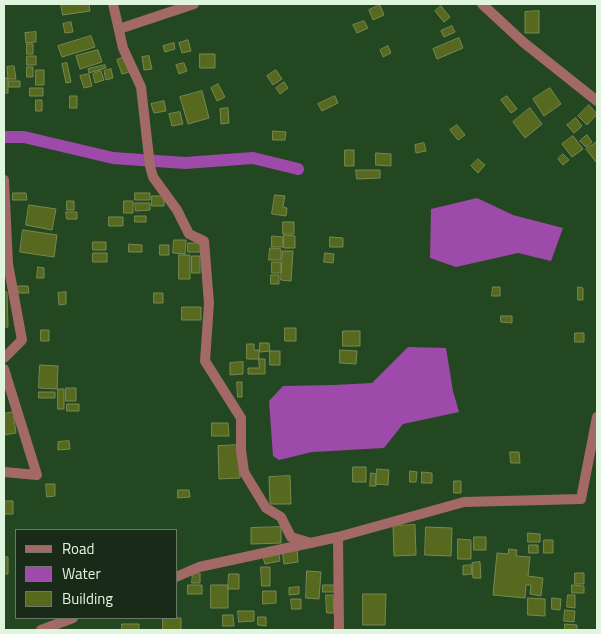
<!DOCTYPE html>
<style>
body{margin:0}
#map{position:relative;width:601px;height:634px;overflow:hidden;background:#234821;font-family:"Titillium Web",sans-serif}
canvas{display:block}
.frame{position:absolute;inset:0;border:5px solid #dff5dd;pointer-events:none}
.legend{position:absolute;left:15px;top:529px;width:162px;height:90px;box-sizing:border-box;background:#1a2a18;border:1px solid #697b67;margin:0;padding:6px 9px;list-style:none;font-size:15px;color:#dff5dd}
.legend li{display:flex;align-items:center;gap:10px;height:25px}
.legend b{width:25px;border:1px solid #697b67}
</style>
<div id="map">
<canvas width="601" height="634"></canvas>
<div class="frame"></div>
<ul class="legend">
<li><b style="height:6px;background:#a36966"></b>Road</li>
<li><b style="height:14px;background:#9e4aaa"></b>Water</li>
<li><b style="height:14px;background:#56691f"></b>Building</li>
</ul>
</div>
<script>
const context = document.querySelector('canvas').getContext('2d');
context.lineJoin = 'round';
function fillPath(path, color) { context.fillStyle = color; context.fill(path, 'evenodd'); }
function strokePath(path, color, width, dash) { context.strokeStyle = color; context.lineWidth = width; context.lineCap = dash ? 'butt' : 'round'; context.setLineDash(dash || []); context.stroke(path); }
const water = new Path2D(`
 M 477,198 L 513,215 L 563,228 L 551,261 L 518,253 L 456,267 L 430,258 L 431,209 Z
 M 408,347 L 446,348 L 453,391 L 459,412 L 403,424 L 384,448 L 312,452 L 279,460 L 273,456 L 269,401 L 283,386 L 334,385 L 372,383 Z`);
const canal = new Path2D(`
 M 4,137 L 24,137 L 113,158 L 185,163 L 253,158 L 298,169`);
const building = new Path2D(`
 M 61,4 L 89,4 L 90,11 L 63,15 Z
 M 380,5 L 384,15 L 373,20 L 369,10 Z
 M 441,6 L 450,17 L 444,22 L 435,11 Z
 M 539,11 L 539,33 L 525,33 L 525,12 Z
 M 364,21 L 368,28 L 357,33 L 353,25 Z
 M 71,22 L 73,32 L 65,33 L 63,24 Z
 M 452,26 L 455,32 L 444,37 L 441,31 Z
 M 36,32 L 36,42 L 26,43 L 25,33 Z
 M 91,36 L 95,47 L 62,57 L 58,46 Z
 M 459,38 L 463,48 L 437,59 L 433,49 Z
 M 188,40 L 191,51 L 182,53 L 179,43 Z
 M 174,43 L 175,49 L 165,52 L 163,46 Z
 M 27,44 L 33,44 L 33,54 L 27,54 Z
 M 388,46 L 391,53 L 383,57 L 380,50 Z
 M 98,50 L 102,62 L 80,69 L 76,56 Z
 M 200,54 L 215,54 L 215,68 L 200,68 Z
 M 27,56 L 36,56 L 36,65 L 27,65 Z
 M 149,56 L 152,69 L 144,70 L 142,57 Z
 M 124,57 L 129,72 L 122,74 L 117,60 Z
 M 67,63 L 71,82 L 66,83 L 62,64 Z
 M 184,63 L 187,71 L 179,74 L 176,65 Z
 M 105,65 L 106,68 L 89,73 L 88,69 Z
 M 14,66 L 16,79 L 8,79 L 7,67 Z
 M 27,67 L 33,67 L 33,77 L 27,77 Z
 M 111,69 L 113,78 L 106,80 L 104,71 Z
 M 36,70 L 44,70 L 44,85 L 36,85 Z
 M 276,70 L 282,79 L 273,85 L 267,76 Z
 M 101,71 L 104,80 L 95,83 L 93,74 Z
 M 89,74 L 92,86 L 84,88 L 80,76 Z
 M 4,78 L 8,78 L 8,93 L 4,93 Z
 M 9,81 L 20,81 L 20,87 L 9,87 Z
 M 284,82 L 288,88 L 280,94 L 276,88 Z
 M 218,84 L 225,97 L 217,101 L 211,88 Z
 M 30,88 L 43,88 L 43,96 L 30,96 Z
 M 550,88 L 561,104 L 544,116 L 533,99 Z
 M 202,91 L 209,118 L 188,124 L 180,97 Z
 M 70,96 L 77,96 L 77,108 L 70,108 Z
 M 335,96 L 338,103 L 322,111 L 318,104 Z
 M 507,96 L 517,109 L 511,113 L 501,100 Z
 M 36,100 L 42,100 L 42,111 L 36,111 Z
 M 164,101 L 166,111 L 154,113 L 151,104 Z
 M 589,105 L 597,114 L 587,125 L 578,116 Z
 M 228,108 L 229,123 L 221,124 L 220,109 Z
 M 530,108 L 542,124 L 525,138 L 513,122 Z
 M 180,112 L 183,124 L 172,126 L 169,114 Z
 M 576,118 L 582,126 L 574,133 L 567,125 Z
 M 457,125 L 465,135 L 458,140 L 450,130 Z
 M 273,131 L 286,132 L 285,140 L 273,140 Z
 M 587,135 L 592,142 L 586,147 L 580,141 Z
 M 573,136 L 583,149 L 572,157 L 562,144 Z
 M 597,142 L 597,160 L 596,162 L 586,149 Z
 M 424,143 L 426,151 L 416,153 L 415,145 Z
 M 345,150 L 354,150 L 354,166 L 345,166 Z
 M 376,153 L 391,154 L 391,166 L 376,165 Z
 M 563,154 L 569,160 L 563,165 L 558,159 Z
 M 478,159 L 485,165 L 478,173 L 471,166 Z
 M 356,170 L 380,170 L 380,178 L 357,179 Z
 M 13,193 L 26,193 L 27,200 L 13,200 Z
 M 135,193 L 150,193 L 150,200 L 135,200 Z
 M 275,195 L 285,196 L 283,207 L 287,208 L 286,216 L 272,214 Z
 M 152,196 L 164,196 L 164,206 L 152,206 Z
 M 67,201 L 74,201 L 74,210 L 67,210 Z
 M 124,201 L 133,201 L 133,213 L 124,213 Z
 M 135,203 L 150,203 L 150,210 L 136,211 Z
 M 29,205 L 56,209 L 52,230 L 26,225 Z
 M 66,212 L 77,212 L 77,219 L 67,219 Z
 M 135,216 L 146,216 L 146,222 L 135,222 Z
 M 109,217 L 123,217 L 123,226 L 109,226 Z
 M 283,222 L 294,222 L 294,234 L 283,234 Z
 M 23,230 L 57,235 L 54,257 L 20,252 Z
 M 284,235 L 295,236 L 295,248 L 284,248 Z
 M 272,236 L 283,237 L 283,247 L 272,247 Z
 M 330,237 L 343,238 L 343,247 L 330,247 Z
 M 174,240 L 186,240 L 185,254 L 173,253 Z
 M 93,242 L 106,242 L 106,250 L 93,250 Z
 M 188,243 L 201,243 L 201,252 L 188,252 Z
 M 129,244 L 142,245 L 142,252 L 129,252 Z
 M 160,245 L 169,245 L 169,255 L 160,255 Z
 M 270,248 L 281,249 L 281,260 L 269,260 Z
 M 283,251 L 293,251 L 291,281 L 281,280 Z
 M 93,253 L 107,253 L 107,262 L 93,262 Z
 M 325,253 L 334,254 L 333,263 L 324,262 Z
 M 179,255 L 190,255 L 190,279 L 179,279 Z
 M 192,256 L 200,256 L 200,273 L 192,273 Z
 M 272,262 L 281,262 L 281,273 L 272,273 Z
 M 38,267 L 44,268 L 44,278 L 37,278 Z
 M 271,275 L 279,275 L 279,284 L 271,284 Z
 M 18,286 L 28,286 L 29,293 L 19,293 Z
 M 493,287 L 500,287 L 500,296 L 492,296 Z
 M 578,287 L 583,288 L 583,300 L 578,300 Z
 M 4,292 L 7,292 L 8,327 L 4,327 Z
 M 66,292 L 66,304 L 59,305 L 58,293 Z
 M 154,293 L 163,293 L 163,303 L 154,303 Z
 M 182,307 L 201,307 L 201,320 L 182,320 Z
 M 501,316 L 512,316 L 512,323 L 501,322 Z
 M 285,328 L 296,328 L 296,341 L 285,341 Z
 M 41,330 L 49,330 L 49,341 L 41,341 Z
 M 343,331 L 360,331 L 360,346 L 343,346 Z
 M 575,333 L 584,333 L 584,342 L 575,342 Z
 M 260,343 L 269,343 L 270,351 L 260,352 Z
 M 247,344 L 254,344 L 254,350 L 259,350 L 259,359 L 247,359 Z
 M 340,350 L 357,351 L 356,364 L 340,363 Z
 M 270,351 L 280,351 L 280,365 L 270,365 Z
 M 259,359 L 265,359 L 265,374 L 248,374 L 248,368 L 259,368 Z
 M 243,362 L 243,374 L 230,375 L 230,363 Z
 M 40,365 L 58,366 L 57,389 L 39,388 Z
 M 237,382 L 242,382 L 242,397 L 238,397 Z
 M 66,388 L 76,388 L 76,401 L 66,401 Z
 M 58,389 L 64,389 L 64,409 L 58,409 Z
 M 39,392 L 55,392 L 55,398 L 39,398 Z
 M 67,404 L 79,404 L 79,411 L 67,411 Z
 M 13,412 L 16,433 L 4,435 L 4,414 Z
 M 212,423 L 228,423 L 229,436 L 212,436 Z
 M 69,441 L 70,449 L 58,450 L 58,442 Z
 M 240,445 L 240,478 L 219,479 L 218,446 Z
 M 510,452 L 519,452 L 520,463 L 511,463 Z
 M 353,467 L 366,467 L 366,482 L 353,482 Z
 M 377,469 L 389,470 L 388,485 L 376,484 Z
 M 410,471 L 417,472 L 416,482 L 410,482 Z
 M 422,472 L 432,473 L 432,483 L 422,483 Z
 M 371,473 L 376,474 L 376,486 L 370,486 Z
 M 290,476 L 291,504 L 270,504 L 269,477 Z
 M 454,481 L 461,481 L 461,493 L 454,493 Z
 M 46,484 L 55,484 L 55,496 L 47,497 Z
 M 178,490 L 189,490 L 190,497 L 178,498 Z
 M 5,501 L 13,501 L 13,514 L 5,514 Z
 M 415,525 L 416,555 L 394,556 L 393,526 Z
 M 281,527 L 281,543 L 251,544 L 251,528 Z
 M 426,527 L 452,528 L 451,556 L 425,555 Z
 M 528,533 L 540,534 L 540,542 L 528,542 Z
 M 474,537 L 486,537 L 486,550 L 474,550 Z
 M 458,539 L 471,540 L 471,559 L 458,559 Z
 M 544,540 L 553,540 L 553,553 L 544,553 Z
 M 529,545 L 538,545 L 538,553 L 529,553 Z
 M 297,548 L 298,562 L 284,564 L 282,550 Z
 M 509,549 L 517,550 L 516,556 L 530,557 L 528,576 L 543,578 L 541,596 L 530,594 L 531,585 L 526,585 L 525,598 L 493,595 L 497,553 L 508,554 Z
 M 279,554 L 280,561 L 265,564 L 263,557 Z
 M 4,557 L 8,557 L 8,574 L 4,574 Z
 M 480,562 L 481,578 L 473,578 L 472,563 Z
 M 471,565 L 472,574 L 463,575 L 463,566 Z
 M 261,567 L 270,567 L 270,586 L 262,586 Z
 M 307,571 L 321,572 L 319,599 L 306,598 Z
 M 193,573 L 200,573 L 200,583 L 192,583 Z
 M 575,573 L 584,573 L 584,584 L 575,584 Z
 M 229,574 L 239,574 L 239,589 L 228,589 Z
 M 188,585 L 202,585 L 202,594 L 188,594 Z
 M 211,585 L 228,585 L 228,608 L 211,608 Z
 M 323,585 L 336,585 L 336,592 L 323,592 Z
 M 572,585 L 584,586 L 584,593 L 572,593 Z
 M 299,587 L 299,594 L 289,595 L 289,588 Z
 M 263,591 L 276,591 L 276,603 L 263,604 Z
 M 363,594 L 386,594 L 385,625 L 363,625 Z
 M 326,595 L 333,595 L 334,613 L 327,613 Z
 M 568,595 L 575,595 L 575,608 L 567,607 Z
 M 528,598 L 545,599 L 545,616 L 528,615 Z
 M 552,598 L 561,599 L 560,610 L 552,609 Z
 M 291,599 L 301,599 L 301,609 L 292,609 Z
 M 565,610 L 575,611 L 574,622 L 564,621 Z
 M 238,611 L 254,611 L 254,621 L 239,622 Z
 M 223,615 L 233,615 L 234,626 L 223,626 Z
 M 258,617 L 266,617 L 266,626 L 258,625 Z
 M 163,618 L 181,618 L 181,630 L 163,630 Z
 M 122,624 L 139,624 L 139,630 L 122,630 Z
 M 565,624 L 577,625 L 577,630 L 565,630 Z`);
const minor = new Path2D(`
 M 113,4 L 123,48 L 141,87 L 150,166 L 153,177 L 177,210 L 189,234 L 204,241 L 209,303 L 205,361 L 241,418 L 241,450 L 244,472 L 266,508 L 281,517 L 291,537 L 311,543
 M 482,4 L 523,42 L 597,101
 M 119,29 L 194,4
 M 4,180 L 8,264 L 22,340 L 4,358
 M 4,369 L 37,475 L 4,472
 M 338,537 L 339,630
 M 176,577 L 199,567 L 338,537 L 464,502 L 581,499 L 597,417
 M 41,630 L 73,618`);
fillPath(water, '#9e4aaa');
strokePath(canal, '#9e4aaa', 12);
fillPath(building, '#56691f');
strokePath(building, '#788853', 1);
strokePath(minor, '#a36966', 10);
</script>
